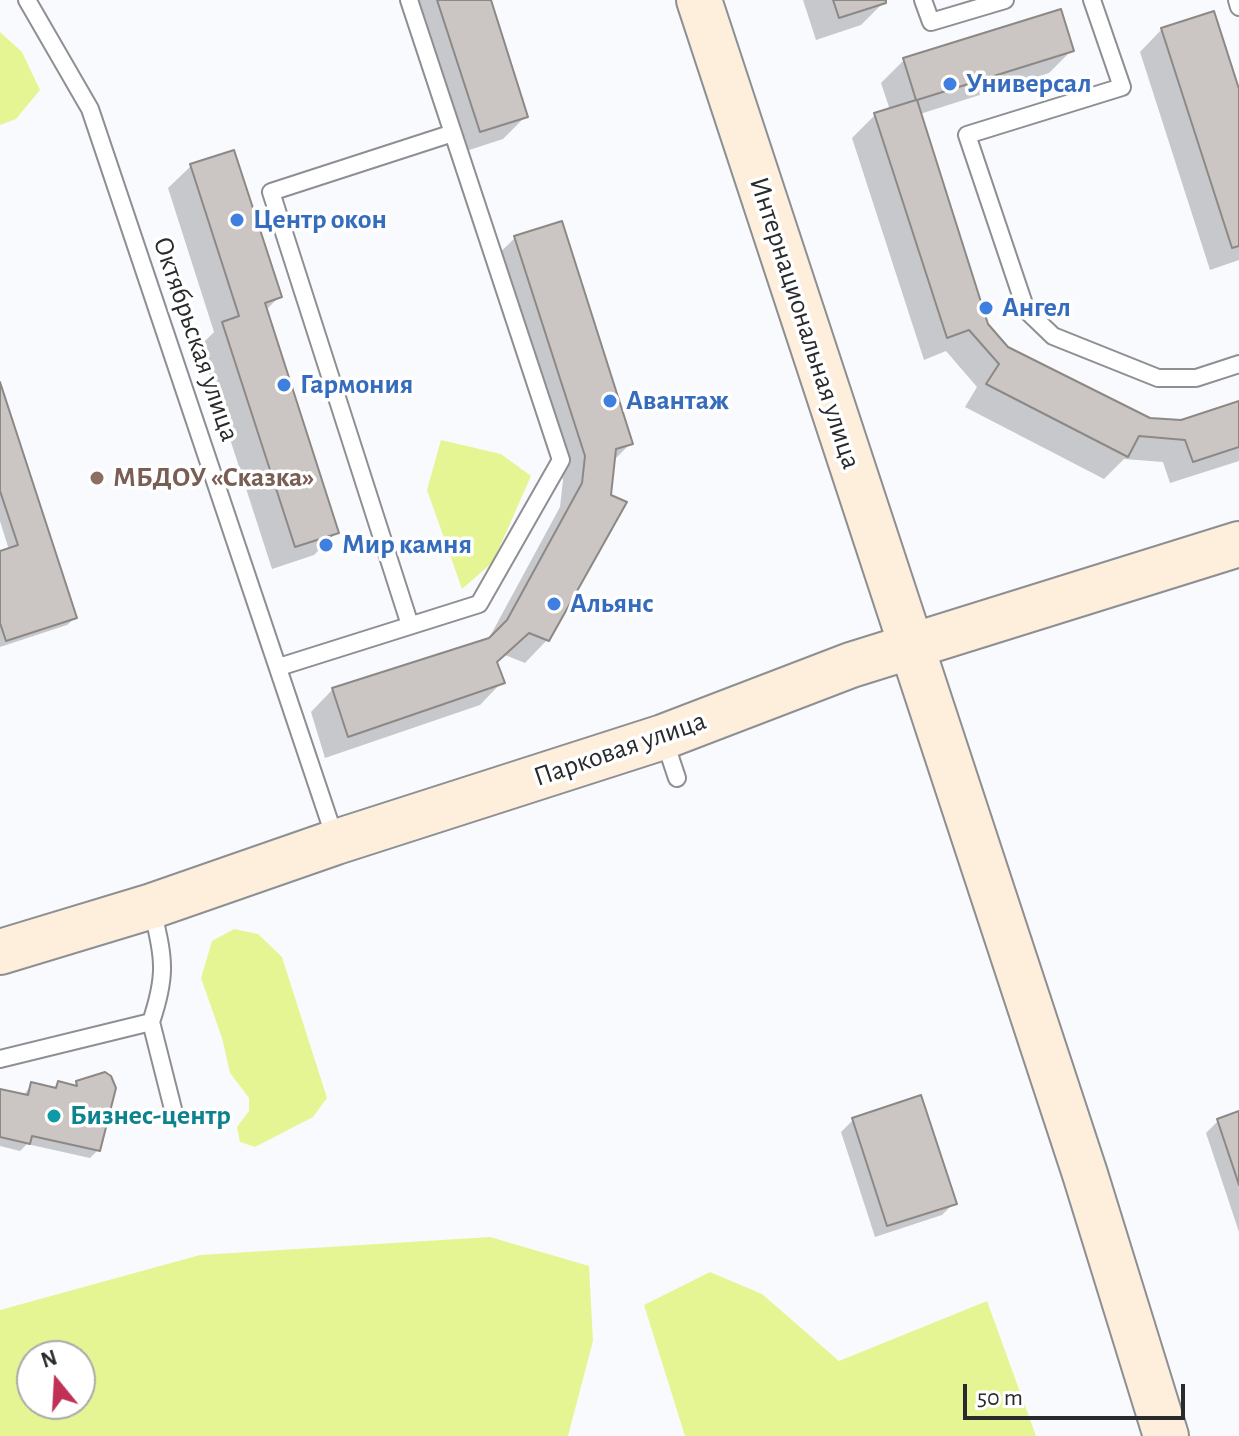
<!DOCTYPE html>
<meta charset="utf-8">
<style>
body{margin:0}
#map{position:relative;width:1239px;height:1436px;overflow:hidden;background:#f9fafe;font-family:"Alegreya Sans",sans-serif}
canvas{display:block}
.north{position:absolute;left:16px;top:1340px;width:80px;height:80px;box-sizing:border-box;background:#fff;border:2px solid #a9aaaa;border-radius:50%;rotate:342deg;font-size:22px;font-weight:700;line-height:32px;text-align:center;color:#292a2b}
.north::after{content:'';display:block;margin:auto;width:28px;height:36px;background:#c03155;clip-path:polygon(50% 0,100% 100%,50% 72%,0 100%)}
.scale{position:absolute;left:963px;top:1384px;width:222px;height:36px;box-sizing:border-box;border:4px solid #292a2b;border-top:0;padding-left:10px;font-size:24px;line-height:28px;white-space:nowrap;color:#292a2b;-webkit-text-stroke:6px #fff;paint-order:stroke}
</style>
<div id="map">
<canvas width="1239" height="1436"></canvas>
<div class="north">N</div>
<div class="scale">50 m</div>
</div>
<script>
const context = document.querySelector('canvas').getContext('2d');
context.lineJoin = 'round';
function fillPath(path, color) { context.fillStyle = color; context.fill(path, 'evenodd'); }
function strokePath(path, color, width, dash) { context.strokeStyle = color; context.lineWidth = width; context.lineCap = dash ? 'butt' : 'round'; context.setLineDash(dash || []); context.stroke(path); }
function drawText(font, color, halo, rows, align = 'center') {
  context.font = font + ' "Alegreya Sans",sans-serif'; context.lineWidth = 7; context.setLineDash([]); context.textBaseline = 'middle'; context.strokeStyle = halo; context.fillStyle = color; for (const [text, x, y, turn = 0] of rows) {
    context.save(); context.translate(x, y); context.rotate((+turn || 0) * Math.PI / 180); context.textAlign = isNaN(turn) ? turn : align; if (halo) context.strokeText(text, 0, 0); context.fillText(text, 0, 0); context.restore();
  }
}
const green = new Path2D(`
 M 0,32 L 22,52 L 40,90 L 16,119 L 0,125 Z
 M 441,440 L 501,454 L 531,476 L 493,562 L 462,589 L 427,490 Z
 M 234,929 L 258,934 L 282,957 L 327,1098 L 313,1117 L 255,1147 L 240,1142 L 237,1127 L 249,1111 L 249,1098 L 230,1073 L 222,1038 L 201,978 L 212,941 Z
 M 490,1237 L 589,1266 L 593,1341 L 568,1436 L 0,1436 L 0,1310 L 200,1255 ZM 32,1356 L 80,1356 L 80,1404 L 32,1404 Z
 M 710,1272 L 762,1294 L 839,1361 L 987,1301 L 1036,1436 L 685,1436 L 644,1305 Z`);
const shadow = new Path2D(`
 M 407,0 L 489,0 L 526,116 L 503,139 L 457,154 Z
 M 803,0 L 883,0 L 884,2 L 861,25 L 816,40 Z
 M 1162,29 L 1239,95 L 1239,260 L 1210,270 L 1140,52 Z
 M 1072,50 L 1049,73 L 920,114 L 986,325 L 1007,349 L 1150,420 L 1181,422 L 1239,404 L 1239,461 L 1170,483 L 1163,462 L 1124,459 L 1104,479 L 965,407 L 977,387 L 946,351 L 924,360 L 852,138 L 875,115 L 890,110 L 881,83 L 904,60 Z
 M 191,166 L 279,297 L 265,311 L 337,532 L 314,555 L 272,569 L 200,346 L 214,332 L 168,188 Z
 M 515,238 L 631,443 L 613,461 L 547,640 L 525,663 L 505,655 L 495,663 L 502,682 L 480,705 L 325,758 L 311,712 L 333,689 L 488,640 L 560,507 L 563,480 L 492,260 Z
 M 0,389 L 75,618 L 67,625 L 0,647 L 0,553 L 9,550 L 0,521 Z
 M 77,1083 L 98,1150 L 90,1158 L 27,1144 L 20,1151 L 0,1146 L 0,1091 L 23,1096 L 32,1084 L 53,1089 L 58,1084 L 73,1087 Z
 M 1239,1113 L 1239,1232 L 1206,1133 L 1218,1121 Z
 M 853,1120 L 954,1203 L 942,1215 L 875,1237 L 841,1132 Z`);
const building = new Path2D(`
 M 437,0 L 491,0 L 528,117 L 480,132 Z
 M 833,0 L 886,0 L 886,3 L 839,18 Z
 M 1061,9 L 1074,51 L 917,100 L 988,324 L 1008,347 L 1150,418 L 1181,420 L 1239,401 L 1239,447 L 1193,462 L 1185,440 L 1139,436 L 1128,457 L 986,384 L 999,364 L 969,330 L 947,338 L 874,113 L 916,100 L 903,58 Z
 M 1214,11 L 1239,89 L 1239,246 L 1232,248 L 1161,28 Z
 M 234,150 L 282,297 L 265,303 L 339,533 L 295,547 L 222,322 L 239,316 L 190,164 Z
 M 562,221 L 633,444 L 616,449 L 611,495 L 627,502 L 549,641 L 529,633 L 497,662 L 505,683 L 348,737 L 332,688 L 489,638 L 507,620 L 582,483 L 585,456 L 514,236 Z
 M 0,382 L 77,618 L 6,641 L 0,623 L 0,551 L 18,545 L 0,491 Z
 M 105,1072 L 111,1076 L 116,1088 L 100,1151 L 32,1136 L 30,1144 L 0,1137 L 0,1089 L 28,1095 L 31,1082 L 56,1088 L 58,1081 L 77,1086 L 76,1081 Z
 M 921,1095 L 957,1204 L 887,1226 L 852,1118 Z
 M 1239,1111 L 1239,1185 L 1217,1119 Z`);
const lane = new Path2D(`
 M 27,0 L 90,109 L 336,841
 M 923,0 L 931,22 L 1005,0
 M 1092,0 L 1122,87 L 967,135 L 1026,310 L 1053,336 L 1158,378 L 1196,378 L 1239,364
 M 1237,0 L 1239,7
 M 410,625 L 271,192 L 453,133
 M 279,667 L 479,604 L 561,460 L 409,0
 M 664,739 L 677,778
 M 151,1022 L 173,1109
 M 0,1059 L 151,1022 C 168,972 163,957 152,908`);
const secondary = new Path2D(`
 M 699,0 L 1085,1174 L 1166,1436
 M 0,952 L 152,906 L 336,842 L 663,737 L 851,665 L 1239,544`);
const markers = [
 [950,84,8,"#3f7fe0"],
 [237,220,8,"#3f7fe0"],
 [986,308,8,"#3f7fe0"],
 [284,385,8,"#3f7fe0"],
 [610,401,8,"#3f7fe0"],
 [97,478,8,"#8d6e63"],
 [326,545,8,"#3f7fe0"],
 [554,604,8,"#3f7fe0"],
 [54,1116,8,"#0f9aa8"]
];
const shopNames = [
 ["Универсал",966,84],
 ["Центр окон",253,220],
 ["Ангел",1002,308],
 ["Гармония",300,385],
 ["Авантаж",626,401],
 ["Мир камня",342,545],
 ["Альянс",570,604]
];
const streetNames = [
 ["Интернациональная улица",805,323,72],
 ["Октябрьская улица",196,339,71],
 ["Парковая улица",620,749,-19]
];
const educationNames = [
 ["МБДОУ «Сказка»",113,478]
];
const cultureNames = [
 ["Бизнес-центр",70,1116]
];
fillPath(green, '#e6f593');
fillPath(shadow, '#0003');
fillPath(building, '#cbc6c3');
strokePath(building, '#8c8885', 2);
strokePath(lane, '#8d8f93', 20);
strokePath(secondary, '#8d8f93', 48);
strokePath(lane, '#fff', 16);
strokePath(secondary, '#feeedc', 44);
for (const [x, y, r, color] of markers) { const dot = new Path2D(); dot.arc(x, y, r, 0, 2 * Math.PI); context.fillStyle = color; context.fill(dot); strokePath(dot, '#fff', 3); }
drawText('bold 28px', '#366cbe', '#fff', shopNames, 'left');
drawText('28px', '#292a2b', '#fff', streetNames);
drawText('bold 28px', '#785e54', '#fff', educationNames, 'left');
drawText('bold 28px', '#0d838f', '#fff', cultureNames, 'left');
</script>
